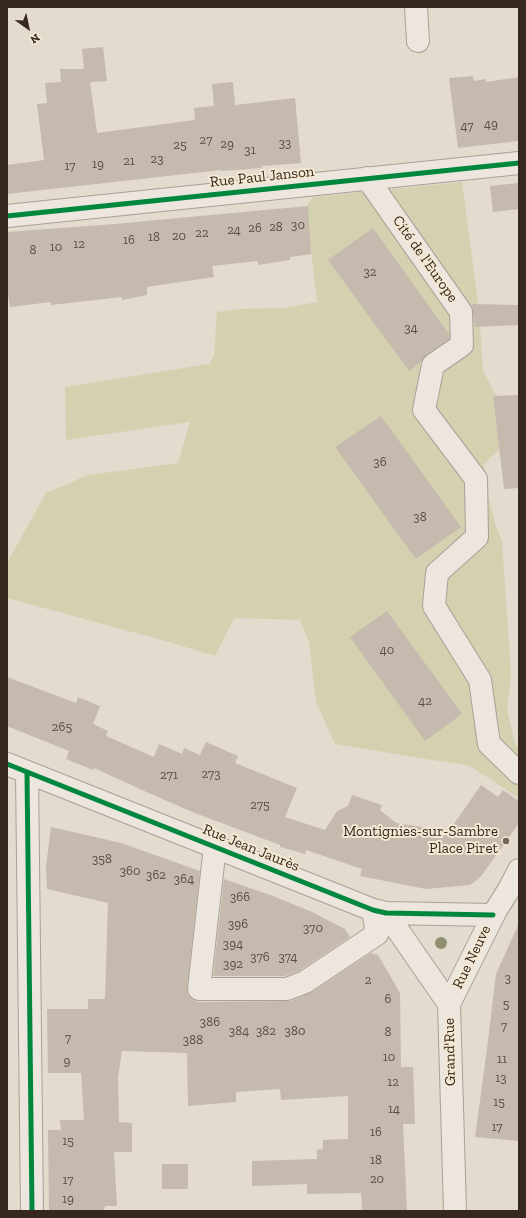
<!DOCTYPE html>
<meta charset="utf-8">
<style>
body{margin:0}
#map{position:relative;width:526px;height:1218px;overflow:hidden;background:#e3dbcd;font-family:"Zilla Slab",serif}
canvas{display:block}
.frame{position:absolute;inset:0;border:8px solid #36281f;pointer-events:none}
.north{position:absolute;left:8px;top:8px;width:40px;height:40px;-webkit-text-stroke:3px #f4e8d3;paint-order:stroke;rotate:147deg;font-size:11px;font-weight:700;line-height:16px;text-align:center;color:#36281f}
.north::after{content:'';display:block;margin:auto;width:14px;height:18px;background:#36281f;clip-path:polygon(50% 0,100% 100%,50% 72%,0 100%)}
</style>
<div id="map">
<canvas width="526" height="1218"></canvas>
<div class="frame"></div>
<div class="north">N</div>
</div>
<script>
const context = document.querySelector('canvas').getContext('2d');
context.lineJoin = 'round';
function fillPath(path, color) { context.fillStyle = color; context.fill(path, 'evenodd'); }
function strokePath(path, color, width, dash) { context.strokeStyle = color; context.lineWidth = width; context.lineCap = dash ? 'butt' : 'round'; context.setLineDash(dash || []); context.stroke(path); }
function drawText(font, color, halo, rows, align = 'center') {
  context.font = font + ' "Zilla Slab",serif'; context.lineWidth = 4; context.setLineDash([]); context.textBaseline = 'middle'; context.strokeStyle = halo; context.fillStyle = color; for (const [text, x, y, turn = 0] of rows) {
    context.save(); context.translate(x, y); context.rotate((+turn || 0) * Math.PI / 180); context.textAlign = isNaN(turn) ? turn : align; if (halo) context.strokeText(text, 0, 0); context.fillText(text, 0, 0); context.restore();
  }
}
const green = new Path2D(`
 M 462,182 L 479,310 L 483,371 L 498,399 L 499,449 L 484,464 C 487,494 491,513 502,541 L 511,674 L 507,709 L 515,743 L 519,749 L 519,798 L 470,766 L 335,744 L 316,702 L 309,642 L 300,620 L 234,618 L 215,656 L 169,642 L 7,598 L 7,563 L 46,493 L 88,475 L 178,463 L 190,422 L 66,440 L 65,387 L 209,364 L 214,356 L 217,312 L 239,309 L 283,308 L 317,302 L 310,242 L 307,205 L 313,197 Z`);
const building = new Path2D(`
 M 103,47 L 107,81 L 90,82 L 97,133 L 195,120 L 194,108 L 214,106 L 212,84 L 233,82 L 235,105 L 295,98 L 301,163 L 262,166 L 262,168 L 221,171 L 221,170 L 7,194 L 7,165 L 44,160 L 37,104 L 47,103 L 45,83 L 61,82 L 60,69 L 84,69 L 82,49 Z
 M 473,76 L 474,81 L 486,79 L 486,82 L 519,77 L 519,141 L 458,148 L 449,78 Z
 M 519,183 L 519,209 L 493,212 L 490,186 Z
 M 308,206 L 311,254 L 290,257 L 290,260 L 258,265 L 258,261 L 212,266 L 214,277 L 147,287 L 147,295 L 122,300 L 122,297 L 51,305 L 51,302 L 10,307 L 7,288 L 7,232 L 115,224 Z
 M 373,228 L 449,334 L 449,339 L 426,355 L 421,362 L 409,371 L 328,260 Z
 M 472,304 L 519,305 L 519,325 L 475,327 Z
 M 519,395 L 519,488 L 504,489 L 493,396 Z
 M 381,416 L 461,527 L 416,559 L 335,447 Z
 M 387,611 L 462,714 L 425,741 L 350,637 Z
 M 7,677 L 76,703 L 78,697 L 100,706 L 93,724 L 108,731 L 106,736 L 154,757 L 159,744 L 182,754 L 184,748 L 200,755 L 206,742 L 238,756 L 235,763 L 297,788 L 285,817 L 325,830 L 337,811 L 348,806 L 352,795 L 382,805 L 380,810 L 396,823 L 449,831 L 481,785 L 498,797 L 503,790 L 519,801 L 519,823 L 482,875 L 477,880 L 470,885 L 426,889 L 360,876 L 362,869 L 306,850 L 305,854 L 280,847 L 280,845 L 195,813 L 151,794 L 94,768 L 93,770 L 66,759 L 69,751 L 7,726 Z
 M 51,827 L 121,843 L 200,871 L 187,988 L 188,995 L 193,1000 L 199,1002 L 291,1001 L 312,992 L 371,953 L 378,955 L 400,993 L 401,1067 L 413,1067 L 415,1124 L 403,1124 L 407,1211 L 362,1211 L 361,1193 L 307,1194 L 307,1184 L 252,1186 L 252,1161 L 317,1159 L 317,1150 L 323,1149 L 323,1140 L 348,1139 L 348,1096 L 281,1100 L 280,1089 L 236,1092 L 236,1102 L 188,1106 L 187,1053 L 122,1051 L 118,1078 L 119,1122 L 132,1123 L 132,1152 L 114,1152 L 117,1206 L 105,1206 L 104,1211 L 49,1211 L 48,1130 L 61,1130 L 60,1120 L 84,1120 L 81,1073 L 48,1073 L 47,1009 L 88,1009 L 88,999 L 105,999 L 108,903 L 47,889 L 46,867 Z
 M 224,879 L 273,896 L 312,912 L 345,929 L 350,937 L 299,971 L 285,976 L 213,976 Z
 M 519,923 L 519,1141 L 475,1137 L 487,1049 L 496,974 Z
 M 162,1164 L 188,1164 L 188,1189 L 162,1189 Z`);
const minor = new Path2D(`
 M 416,7 L 418,41
 M 367,178 L 461,312 L 462,345 L 433,365 L 424,410 L 476,479 L 477,537 L 437,573 L 434,606 L 480,680 L 489,744 L 519,773
 M 7,216 L 519,163
 M 7,764 L 373,910 L 386,913 L 493,915
 M 27,772 L 32,1211
 M 215,846 L 199,989 L 287,989 L 305,982 L 377,934 L 373,910
 M 386,913 L 449,1004 L 455,1211
 M 449,1004 L 496,910 L 508,891 L 519,870`);
const cycleway = new Path2D(`
 M 7,216 L 519,163
 M 7,764 L 373,910 L 386,913 L 493,915
 M 27,772 L 32,1211`);
const trees = [
 [441,943]
];
const markers = [
 [506,841,4,"#73675c"]
];
const numberNames = [
 ["49",491,124],
 ["47",467,126],
 ["27",206,140],
 ["33",285,143],
 ["29",227,144],
 ["25",180,145],
 ["31",250,150],
 ["23",157,159],
 ["21",129,161],
 ["19",98,164],
 ["17",70,166],
 ["30",298,225],
 ["28",276,227],
 ["26",255,228],
 ["24",234,230],
 ["22",202,233],
 ["20",179,236],
 ["18",154,237],
 ["16",129,240],
 ["12",79,244],
 ["10",56,247],
 ["8",33,250],
 ["32",370,272],
 ["34",411,328],
 ["36",380,462],
 ["38",420,517],
 ["40",387,650],
 ["42",425,701],
 ["265",62,727],
 ["273",211,774],
 ["271",169,775],
 ["275",260,805],
 ["358",102,859],
 ["360",130,871],
 ["362",156,875],
 ["364",184,879],
 ["366",240,897],
 ["396",238,924],
 ["370",313,928],
 ["394",233,944],
 ["376",260,957],
 ["374",288,957],
 ["392",233,964],
 ["3",508,978],
 ["2",368,980],
 ["6",388,999],
 ["5",506,1004],
 ["386",210,1022],
 ["7",504,1026],
 ["384",239,1031],
 ["382",266,1031],
 ["380",295,1031],
 ["8",388,1032],
 ["7",68,1038],
 ["388",193,1040],
 ["10",389,1057],
 ["11",502,1059],
 ["9",67,1061],
 ["13",501,1078],
 ["12",393,1082],
 ["15",499,1102],
 ["14",394,1109],
 ["17",497,1127],
 ["16",376,1132],
 ["15",68,1141],
 ["18",376,1160],
 ["20",377,1179],
 ["17",68,1180],
 ["19",68,1199]
];
const streetNames = [
 ["Rue Paul Janson",262,177,-6],
 ["Cité de l'Europe",425,259,55],
 ["Rue Jean Jaurès",251,848,22],
 ["Rue Neuve",472,957,-64],
 ["Grand'Rue",450,1052,-91]
];
const poiNames = [
 ["Montignies-sur-Sambre",498,832],
 ["Place Piret",498,849]
];
fillPath(green, '#d4d1b0');
fillPath(building, '#c6b9ae');
strokePath(minor, '#a8a097', 24);
strokePath(minor, '#ece6de', 22);
strokePath(cycleway, '#00873e', 5);
context.fillStyle = '#8f9071';
for (const [x, y] of trees) { context.beginPath(); context.arc(x, y, 6, 0, 2 * Math.PI); context.fill(); }
for (const [x, y, r, color] of markers) { const dot = new Path2D(); dot.arc(x, y, r, 0, 2 * Math.PI); context.fillStyle = color; context.fill(dot); strokePath(dot, '#f4e8d3', 1.5); }
drawText('13px', '#5a4c43', null, numberNames);
drawText('15px', '#36281f', '#f4e8d3', streetNames);
drawText('15px', '#36281f', '#f4e8d3', poiNames, 'right');
</script>
